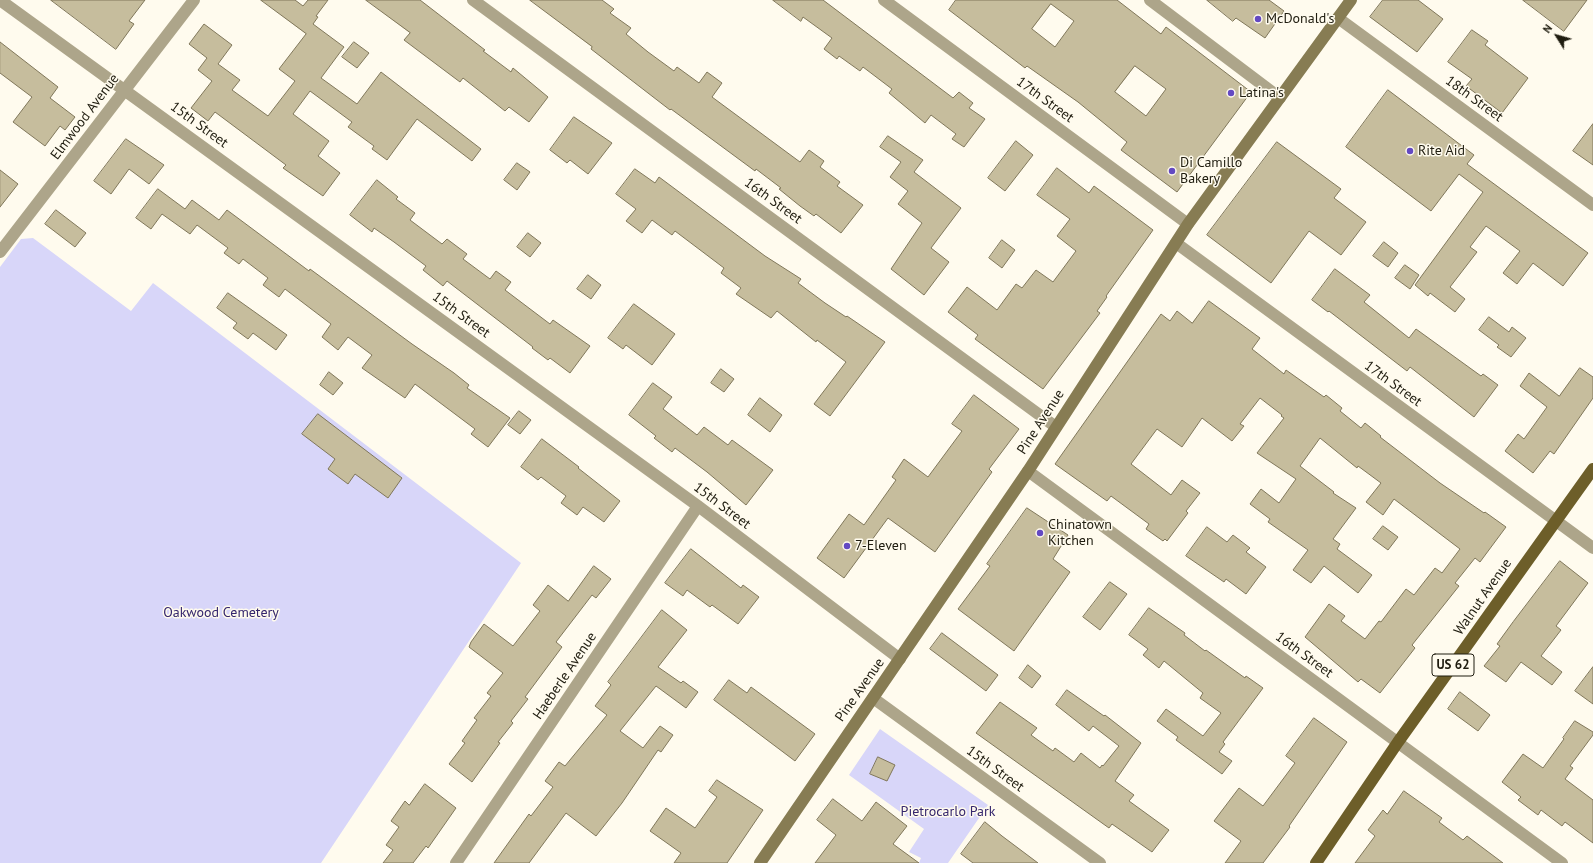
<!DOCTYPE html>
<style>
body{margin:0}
#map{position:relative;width:1593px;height:863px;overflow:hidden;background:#fffbee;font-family:"PT Sans",sans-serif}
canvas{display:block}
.north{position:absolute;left:1537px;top:16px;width:40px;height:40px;-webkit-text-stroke:3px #fffbee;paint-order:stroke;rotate:307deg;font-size:11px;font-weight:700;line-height:16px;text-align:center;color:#1f1c0f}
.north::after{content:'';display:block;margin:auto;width:14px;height:18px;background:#1f1c0f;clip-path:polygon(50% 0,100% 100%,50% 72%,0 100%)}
</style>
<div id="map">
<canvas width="1593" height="863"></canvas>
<div class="north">N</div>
</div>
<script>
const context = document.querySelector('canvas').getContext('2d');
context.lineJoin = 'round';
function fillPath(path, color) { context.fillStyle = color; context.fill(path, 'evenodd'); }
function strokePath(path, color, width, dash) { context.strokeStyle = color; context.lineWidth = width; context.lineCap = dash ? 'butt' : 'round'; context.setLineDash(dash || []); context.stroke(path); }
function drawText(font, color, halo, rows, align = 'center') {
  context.font = font + ' "PT Sans",sans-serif'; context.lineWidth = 3; context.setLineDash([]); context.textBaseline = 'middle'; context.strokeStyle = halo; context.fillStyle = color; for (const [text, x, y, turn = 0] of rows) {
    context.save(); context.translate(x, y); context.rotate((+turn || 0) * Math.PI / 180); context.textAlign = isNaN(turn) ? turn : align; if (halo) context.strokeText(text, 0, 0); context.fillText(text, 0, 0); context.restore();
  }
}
const green = new Path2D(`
 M 33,238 L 131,311 L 153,283 L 521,563 L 321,863 L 0,863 L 0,267 L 21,239 Z
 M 880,729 L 988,805 L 948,863 L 919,863 L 921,858 L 909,852 L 924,829 L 849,775 Z`);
const building = new Path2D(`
 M 51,0 L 145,0 L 129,21 L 134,24 L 116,49 Z
 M 261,0 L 295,0 L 303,6 L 308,0 L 328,0 L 316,16 L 318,17 L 313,24 L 344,47 L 321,78 L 357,104 L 381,72 L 481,149 L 472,161 L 417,119 L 387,160 L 372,149 L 374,146 L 348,127 L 352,122 L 310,91 L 293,114 L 329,141 L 318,156 L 340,173 L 323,196 L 283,168 L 286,165 L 215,112 L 208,121 L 191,108 L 212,81 L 198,70 L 207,58 L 189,44 L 204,24 L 232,45 L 218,64 L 240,80 L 232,90 L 268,116 L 295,81 L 279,69 L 306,34 Z
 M 366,0 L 420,0 L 485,50 L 483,51 L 511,72 L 513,68 L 548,97 L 529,122 L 509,107 L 505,111 L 463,78 L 460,82 L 404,40 L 410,33 Z
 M 530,0 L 602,0 L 614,9 L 610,13 L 631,28 L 626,34 L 648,52 L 674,71 L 677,67 L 699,83 L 707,72 L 722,83 L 712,97 L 800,162 L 809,150 L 824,161 L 820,167 L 840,182 L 837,186 L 863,205 L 841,233 L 816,214 L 814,216 L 800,206 L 779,189 L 781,188 L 756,169 L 755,171 L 671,109 L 670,110 L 591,49 L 592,47 Z
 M 773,0 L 823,0 L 953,98 L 959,92 L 973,103 L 969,108 L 985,119 L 964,147 L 952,139 L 956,134 L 931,115 L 925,123 L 889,93 L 892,89 L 863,67 L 860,71 L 839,56 L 837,59 L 824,49 L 832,38 L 803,17 L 801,21 Z
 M 956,0 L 1117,0 L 1161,34 L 1166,27 L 1251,92 L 1177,192 L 1121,150 L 1127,142 L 1078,102 L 1027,66 L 1025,68 L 949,10 ZM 1051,4 L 1074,21 L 1055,47 L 1032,29 ZM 1135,66 L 1166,89 L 1146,116 L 1115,92 Z
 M 1207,0 L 1269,0 L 1284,11 L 1265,38 L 1236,18 L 1233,21 Z
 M 1383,0 L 1418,0 L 1443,19 L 1417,52 L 1370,17 Z
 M 1523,0 L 1587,0 L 1564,31 Z
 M 1472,30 L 1488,41 L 1485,45 L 1528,78 L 1502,113 L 1466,86 L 1472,79 L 1448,62 Z
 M 0,42 L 58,87 L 50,98 L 75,117 L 65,130 L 60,126 L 45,146 L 13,122 L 32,97 L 0,73 Z
 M 354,42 L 369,53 L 357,68 L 342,57 Z
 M 1388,90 L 1474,155 L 1467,164 L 1588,253 L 1563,286 L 1533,263 L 1517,284 L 1503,273 L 1520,251 L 1486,226 L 1470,247 L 1477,252 L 1450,287 L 1465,299 L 1455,312 L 1430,293 L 1428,296 L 1415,285 L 1483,192 L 1459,174 L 1431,211 L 1346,147 Z
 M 574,117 L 612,143 L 588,174 L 570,160 L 567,163 L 550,150 Z
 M 1593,124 L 1593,165 L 1573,151 Z
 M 888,136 L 923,160 L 914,172 L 961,208 L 931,248 L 949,262 L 924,295 L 891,269 L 922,223 L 898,204 L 908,191 L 890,177 L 901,162 L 880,147 Z
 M 126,139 L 164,165 L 149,184 L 129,169 L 111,194 L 94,181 Z
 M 1016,141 L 1033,155 L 1005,191 L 988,178 Z
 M 1277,142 L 1341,189 L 1334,198 L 1366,222 L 1341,255 L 1309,231 L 1271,283 L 1207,235 Z
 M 517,163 L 530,172 L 517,190 L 504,180 Z
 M 1057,168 L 1089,193 L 1094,186 L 1153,230 L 1106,296 L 1107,297 L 1097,311 L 1100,313 L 1043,389 L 975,339 L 978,335 L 948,312 L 967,287 L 997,310 L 1016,284 L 1022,288 L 1036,270 L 1053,282 L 1076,251 L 1057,236 L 1070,219 L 1037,195 Z
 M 635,169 L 655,183 L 659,177 L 765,256 L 801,279 L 798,283 L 825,303 L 846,317 L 847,316 L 885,342 L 830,416 L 814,404 L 846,362 L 817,340 L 816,342 L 777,311 L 771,318 L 736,294 L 741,288 L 721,273 L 724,268 L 675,231 L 672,235 L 652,220 L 642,233 L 626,221 L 636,209 L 616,194 Z
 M 0,170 L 18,184 L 0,207 Z
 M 377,180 L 398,197 L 396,199 L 415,213 L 410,220 L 442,244 L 447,239 L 467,254 L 463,259 L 490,279 L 496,271 L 511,282 L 505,290 L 550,324 L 553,320 L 590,346 L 570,373 L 550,358 L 548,360 L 532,348 L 533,347 L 447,281 L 443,286 L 423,270 L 426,266 L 394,242 L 374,228 L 372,232 L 350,215 Z
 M 158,189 L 185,209 L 192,200 L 219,220 L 227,210 L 309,271 L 310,269 L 412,344 L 454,373 L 469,385 L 467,388 L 510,418 L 488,447 L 471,434 L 475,429 L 415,384 L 405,398 L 362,368 L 372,355 L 348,337 L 338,350 L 322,337 L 331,324 L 285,289 L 279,297 L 263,285 L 268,278 L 243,259 L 239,264 L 224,253 L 228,248 L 197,225 L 190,234 L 162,214 L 151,229 L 136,218 Z
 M 56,210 L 86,233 L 75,247 L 45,224 Z
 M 528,233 L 541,243 L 530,257 L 517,247 Z
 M 1002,240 L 1015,250 L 1002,268 L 989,258 Z
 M 1384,242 L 1398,253 L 1388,267 L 1373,256 Z
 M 1405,265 L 1419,275 L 1410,289 L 1395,278 Z
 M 1335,269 L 1370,295 L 1364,302 L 1409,338 L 1416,329 L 1481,376 L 1483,374 L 1498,385 L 1474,417 L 1410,367 L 1407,371 L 1329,311 L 1328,312 L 1312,300 Z
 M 588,275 L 601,285 L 591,299 L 577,289 Z
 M 228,293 L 287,335 L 276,350 L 253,333 L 248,339 L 233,328 L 237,323 L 217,308 Z
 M 1209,301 L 1260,338 L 1252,349 L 1284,374 L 1286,370 L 1324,397 L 1326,395 L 1342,408 L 1340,411 L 1361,428 L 1365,423 L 1381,436 L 1380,437 L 1440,483 L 1484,513 L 1485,512 L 1506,527 L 1480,562 L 1475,558 L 1455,583 L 1459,586 L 1412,645 L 1415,648 L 1380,693 L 1361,679 L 1358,682 L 1305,637 L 1329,604 L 1345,616 L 1341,621 L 1365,639 L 1379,621 L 1381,622 L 1406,589 L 1414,595 L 1435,568 L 1442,573 L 1460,549 L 1394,499 L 1383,515 L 1366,502 L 1381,483 L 1358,466 L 1357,468 L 1320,438 L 1300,466 L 1334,492 L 1333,493 L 1356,508 L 1333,539 L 1340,544 L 1337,549 L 1372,575 L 1358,593 L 1324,566 L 1311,583 L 1293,570 L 1308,550 L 1268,522 L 1270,519 L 1250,504 L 1261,489 L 1279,503 L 1296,479 L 1257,453 L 1284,418 L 1281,416 L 1282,415 L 1260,398 L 1240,424 L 1244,426 L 1232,441 L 1202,418 L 1182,447 L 1157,429 L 1131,464 L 1171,495 L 1182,480 L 1200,493 L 1186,511 L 1188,513 L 1167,541 L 1165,539 L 1163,541 L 1146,529 L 1149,524 L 1111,496 L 1107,501 L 1055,464 L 1161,314 L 1170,321 L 1177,311 L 1192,323 Z
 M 634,304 L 675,334 L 652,365 L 626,345 L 623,349 L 608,338 Z
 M 1489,317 L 1509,332 L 1512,327 L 1526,338 L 1511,357 L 1497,347 L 1499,345 L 1479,330 Z
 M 1580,368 L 1593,377 L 1593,398 L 1554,454 L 1550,451 L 1533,473 L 1505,451 L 1518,434 L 1524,439 L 1547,407 L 1520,386 L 1529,373 L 1559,396 Z
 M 721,369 L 734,379 L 724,392 L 711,383 Z
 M 329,372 L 343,383 L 333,395 L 320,385 Z
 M 653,383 L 672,397 L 663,409 L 697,435 L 704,427 L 728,445 L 732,440 L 773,470 L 746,505 L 707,472 L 675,448 L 672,452 L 654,438 L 656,436 L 629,415 Z
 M 974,395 L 1019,429 L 989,469 L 992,472 L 935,552 L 888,518 L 844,578 L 817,558 L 849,514 L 864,525 L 896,480 L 892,477 L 904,459 L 928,477 L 962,431 L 952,424 Z
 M 760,398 L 782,415 L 770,432 L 748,415 Z
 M 519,411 L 531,420 L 520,434 L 508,425 Z
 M 318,414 L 402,478 L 388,498 L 355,474 L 348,484 L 328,469 L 335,459 L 302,434 Z
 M 542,439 L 579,467 L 578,468 L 620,501 L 604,522 L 583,507 L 577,515 L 561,503 L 566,496 L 541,477 L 538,480 L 521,467 Z
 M 1027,508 L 1068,535 L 1053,559 L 1070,572 L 1014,651 L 958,609 L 990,566 L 987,564 Z
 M 1383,526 L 1398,537 L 1388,550 L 1373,539 Z
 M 1207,527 L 1227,542 L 1233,535 L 1250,548 L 1246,552 L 1266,567 L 1246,594 L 1226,579 L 1224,582 L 1186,556 Z
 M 691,549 L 741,588 L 743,585 L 759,597 L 738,624 L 712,605 L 710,607 L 687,590 L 683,596 L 665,583 Z
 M 1560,561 L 1588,583 L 1556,626 L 1561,630 L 1541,656 L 1562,672 L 1552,685 L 1521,662 L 1506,682 L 1484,666 L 1500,646 L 1497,644 L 1513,622 Z
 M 594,566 L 611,579 L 596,598 L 592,595 L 556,642 L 562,647 L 525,697 L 528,699 L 511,721 L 513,723 L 498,742 L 500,743 L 472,782 L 449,764 L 465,743 L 462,741 L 477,720 L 474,718 L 491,696 L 487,693 L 503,673 L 469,647 L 471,642 L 484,624 L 513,646 L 540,611 L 533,605 L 548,585 L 568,601 Z
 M 1110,582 L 1127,594 L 1100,630 L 1083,617 Z
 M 1149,608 L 1185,633 L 1184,635 L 1205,651 L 1206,650 L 1245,678 L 1246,676 L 1263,688 L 1223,742 L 1225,744 L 1219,752 L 1232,761 L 1222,774 L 1176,740 L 1178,737 L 1157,721 L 1166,709 L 1203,736 L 1221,713 L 1200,698 L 1203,693 L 1164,661 L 1159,668 L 1143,655 L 1148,649 L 1129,635 Z
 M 662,610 L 687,630 L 658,667 L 681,683 L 683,681 L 698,692 L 686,708 L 656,686 L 620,731 L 643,748 L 660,726 L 673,735 L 661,752 L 658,750 L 622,803 L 596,836 L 566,813 L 529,863 L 494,863 L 529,814 L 531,816 L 553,787 L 545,781 L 559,762 L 565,766 L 607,715 L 595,706 L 611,685 L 608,682 Z
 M 942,633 L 998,675 L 986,691 L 930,649 Z
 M 1028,665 L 1041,676 L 1032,688 L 1019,678 Z
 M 1593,667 L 1593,704 L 1575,691 Z
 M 729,680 L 747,693 L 751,687 L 815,734 L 795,761 L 714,700 Z
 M 1067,690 L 1104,716 L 1105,715 L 1141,743 L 1115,781 L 1134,795 L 1129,801 L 1169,830 L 1152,852 L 1112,824 L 1109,828 L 976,733 L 1000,702 L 1037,728 L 1031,735 L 1053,751 L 1055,748 L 1074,762 L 1081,753 L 1100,768 L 1102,765 L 1103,766 L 1119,746 L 1093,726 L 1089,731 L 1056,705 Z
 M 1460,692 L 1490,715 L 1478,731 L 1448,709 Z
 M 1314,718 L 1347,742 L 1289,826 L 1290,827 L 1263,863 L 1225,863 L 1241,841 L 1214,821 L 1239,788 L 1263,806 L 1295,763 L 1286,756 Z
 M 1575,721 L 1593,732 L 1593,735 L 1570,766 L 1573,768 L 1565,779 L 1593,800 L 1593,843 L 1565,822 L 1562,826 L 1541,810 L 1538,815 L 1518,800 L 1521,797 L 1502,782 L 1523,754 L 1543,768 L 1564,739 L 1563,738 Z
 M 878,757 L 895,765 L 887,781 L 870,774 Z
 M 717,780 L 763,810 L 727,863 L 674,863 L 681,853 L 650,831 L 666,808 L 695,828 L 717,797 L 709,791 Z
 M 425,784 L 456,808 L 428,848 L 426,846 L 413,863 L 383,863 L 393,850 L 386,845 L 399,827 L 391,821 L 405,801 L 409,805 Z
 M 1404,791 L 1442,818 L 1439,822 L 1463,840 L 1467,836 L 1503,863 L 1355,863 L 1375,836 L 1368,830 L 1383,810 L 1387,814 Z
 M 833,799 L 862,821 L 876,802 L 907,826 L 893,844 L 919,863 L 815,863 L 836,835 L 817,820 Z
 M 985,822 L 1002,836 L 1038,863 L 973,863 L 961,854 Z`);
const street = new Path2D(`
 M 0,0 L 698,506 L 900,659
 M 473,0 L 1056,427
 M 884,0 L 1188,224
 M 1150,0 L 1280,98
 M 1338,18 L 1593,205
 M 1176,243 L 1593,548
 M 0,252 L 194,0
 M 1028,471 L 1562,863
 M 873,698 L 1100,863
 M 456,863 L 698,506`);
const secondary = new Path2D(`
 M 760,863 L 1028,471 L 1188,224 L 1351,0`);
const primary = new Path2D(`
 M 1316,863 L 1398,742 L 1593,469`);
const markers = [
 [1258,19,4,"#6349c2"],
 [1231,93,4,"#6349c2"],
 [1410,151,4,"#6349c2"],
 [1172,171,4,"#6349c2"],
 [1040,533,4,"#6349c2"],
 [847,546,4,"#6349c2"]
];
const shields = [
 [1453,665,42]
];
const shieldNames = [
 ["US 62",1453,665]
];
const poiNames = [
 ["McDonald's",1266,19],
 ["Latina's",1239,93],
 ["Rite Aid",1418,151],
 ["Di Camillo",1180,163],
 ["Bakery",1180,179],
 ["Chinatown",1048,525],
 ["Kitchen",1048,541],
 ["7-Eleven",855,546]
];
const streetNames = [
 ["18th Street",1474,99,36],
 ["17th Street",1045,100,36],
 ["Elmwood Avenue",85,117,-53],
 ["15th Street",199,125,36],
 ["16th Street",773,201,36],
 ["15th Street",461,315,36],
 ["17th Street",1393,384,36],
 ["Pine Avenue",1041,422,-57],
 ["15th Street",722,506,37],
 ["Walnut Avenue",1483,597,-55],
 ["16th Street",1304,655,36],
 ["Haeberle Avenue",565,676,-56],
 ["Pine Avenue",860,690,-55],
 ["15th Street",995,769,36]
];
const parkNames = [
 ["Oakwood Cemetery",221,613],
 ["Pietrocarlo Park",948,812]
];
fillPath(green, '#d8d6f9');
fillPath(building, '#c6bd9d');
strokePath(building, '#80775a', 1);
strokePath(street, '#ada58a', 12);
strokePath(secondary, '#877c53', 12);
strokePath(primary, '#6d5e29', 12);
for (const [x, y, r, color] of markers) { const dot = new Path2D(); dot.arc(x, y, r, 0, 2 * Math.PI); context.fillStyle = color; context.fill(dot); strokePath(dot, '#fffbee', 1.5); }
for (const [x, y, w] of shields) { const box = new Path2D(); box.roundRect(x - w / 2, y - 11, w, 22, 3); context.fillStyle = '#fffbee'; context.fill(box); strokePath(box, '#1f1c0f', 1); }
drawText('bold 13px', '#1f1c0f', null, shieldNames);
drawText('14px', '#1f1c0f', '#fffbee', poiNames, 'left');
drawText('14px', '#1f1c0f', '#fffbee', streetNames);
drawText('14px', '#35266d', '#fffbee', parkNames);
</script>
